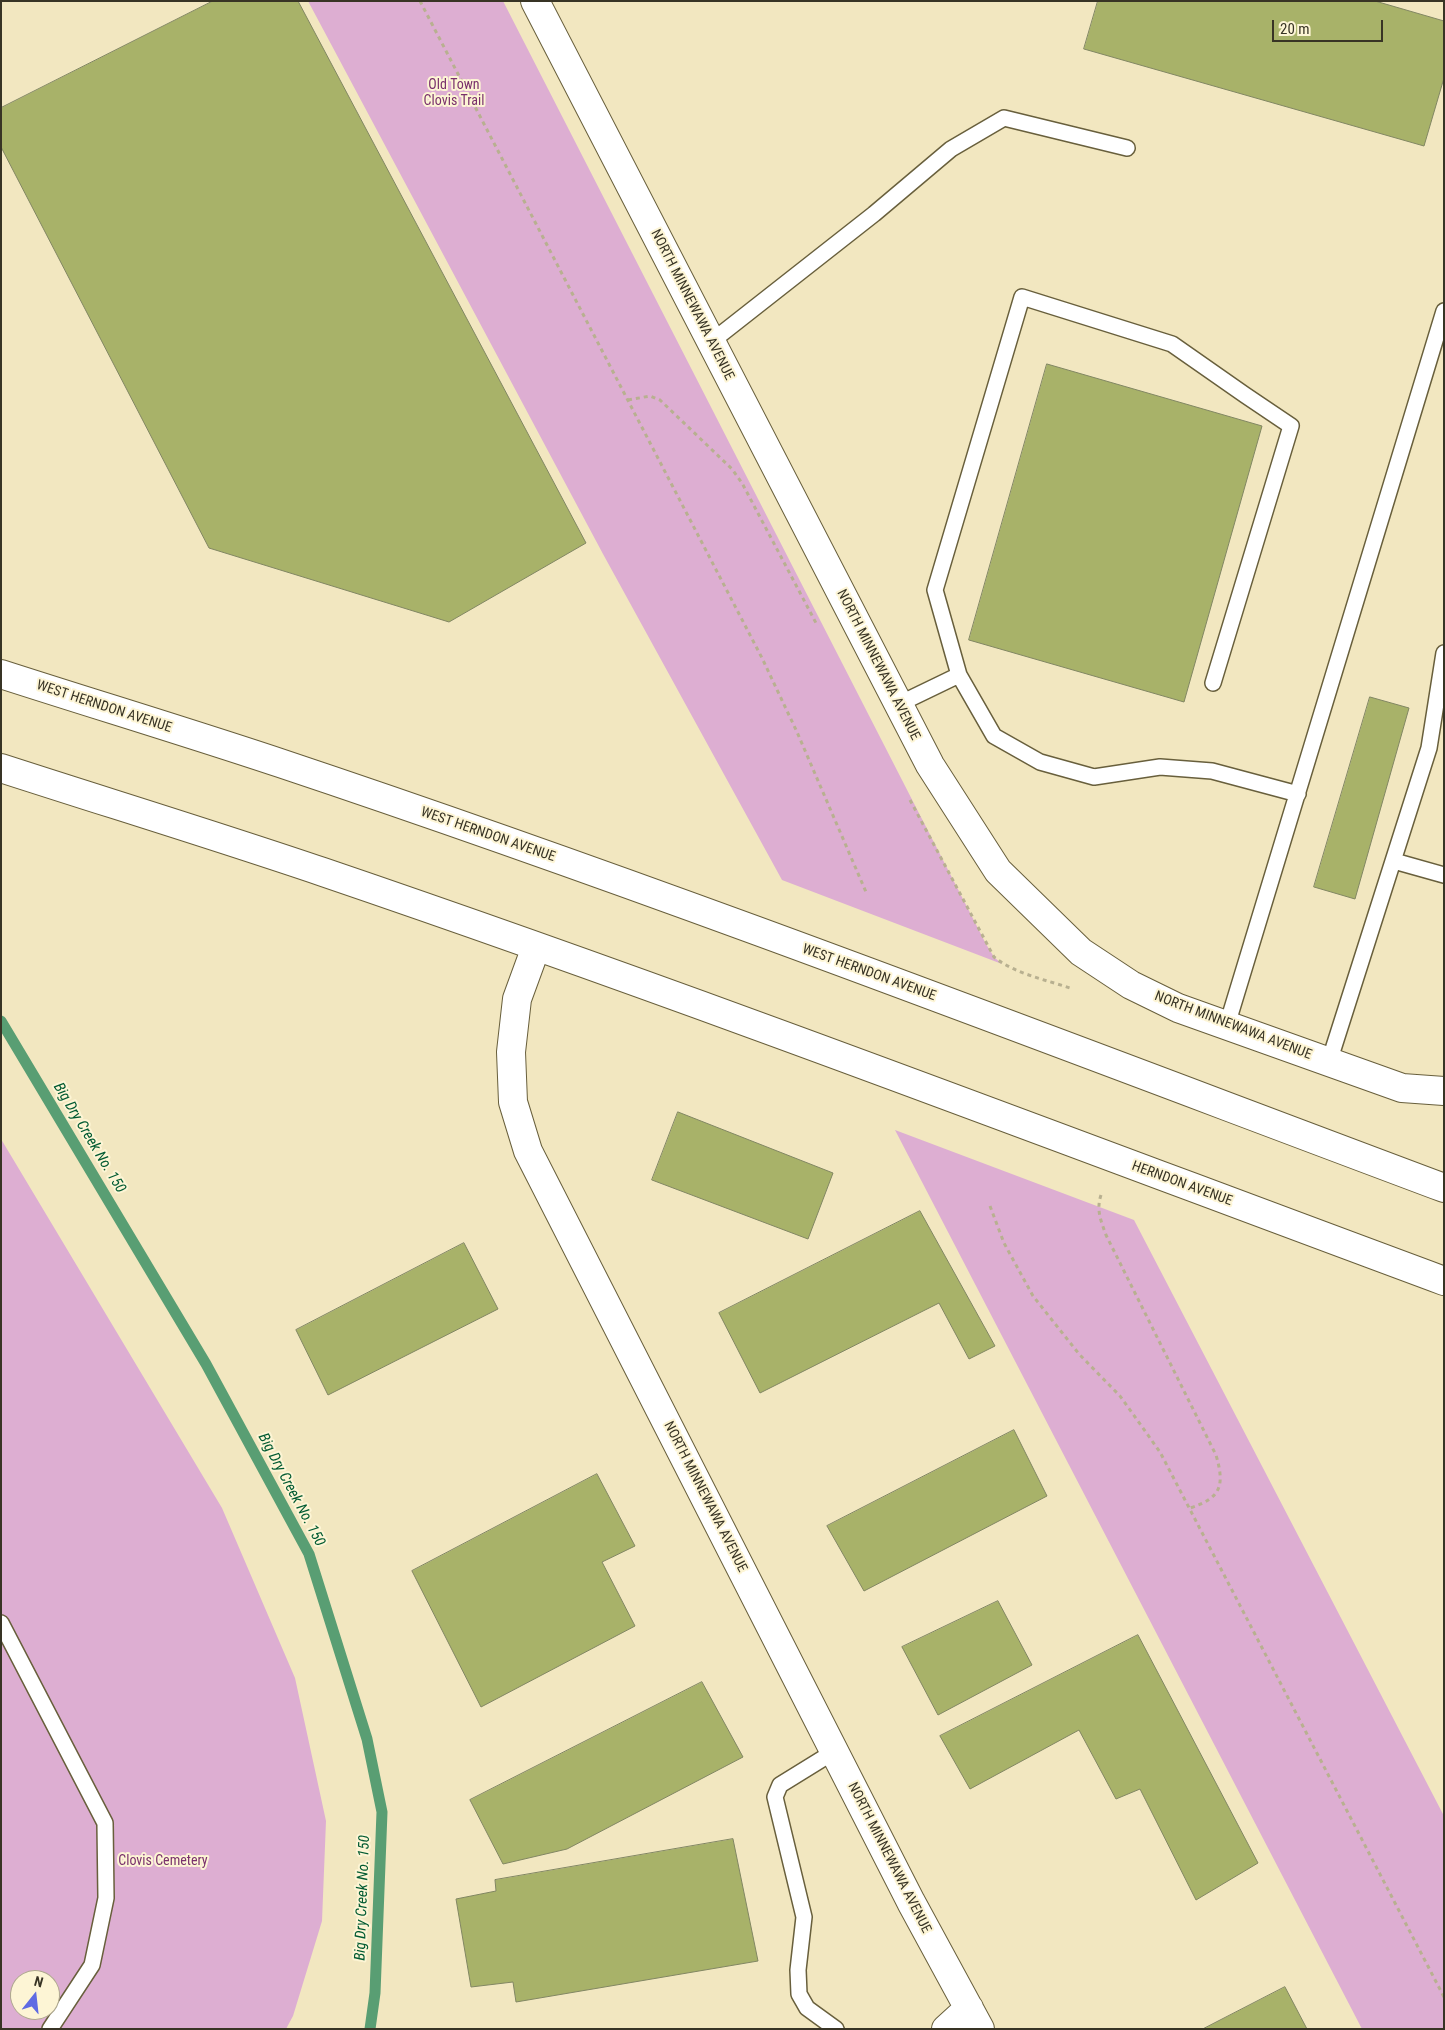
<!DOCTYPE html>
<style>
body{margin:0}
#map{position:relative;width:1445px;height:2030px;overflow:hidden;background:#f2e7c0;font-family:"Roboto Condensed",sans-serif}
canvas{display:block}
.frame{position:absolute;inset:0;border:2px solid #383425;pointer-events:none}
.north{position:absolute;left:10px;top:1970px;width:50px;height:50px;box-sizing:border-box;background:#fdf5d5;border:1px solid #aea88f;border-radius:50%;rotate:16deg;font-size:14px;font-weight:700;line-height:20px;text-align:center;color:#383425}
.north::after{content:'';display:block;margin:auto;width:18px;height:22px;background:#5f6be3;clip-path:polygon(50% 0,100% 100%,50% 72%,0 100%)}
.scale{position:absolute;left:1272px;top:20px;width:111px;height:22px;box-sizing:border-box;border:2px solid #383425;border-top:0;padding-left:6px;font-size:15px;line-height:18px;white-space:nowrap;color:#383425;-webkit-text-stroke:4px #fdf5d5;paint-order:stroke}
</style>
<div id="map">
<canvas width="1445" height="2030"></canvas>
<div class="frame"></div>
<div class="north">N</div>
<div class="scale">20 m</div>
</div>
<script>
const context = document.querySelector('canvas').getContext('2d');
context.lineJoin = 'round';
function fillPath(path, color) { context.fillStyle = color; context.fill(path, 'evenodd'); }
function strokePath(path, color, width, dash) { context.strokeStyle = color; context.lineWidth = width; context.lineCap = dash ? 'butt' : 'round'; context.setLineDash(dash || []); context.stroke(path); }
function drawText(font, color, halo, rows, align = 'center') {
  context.font = font + ' "Roboto Condensed",sans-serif'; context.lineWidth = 4; context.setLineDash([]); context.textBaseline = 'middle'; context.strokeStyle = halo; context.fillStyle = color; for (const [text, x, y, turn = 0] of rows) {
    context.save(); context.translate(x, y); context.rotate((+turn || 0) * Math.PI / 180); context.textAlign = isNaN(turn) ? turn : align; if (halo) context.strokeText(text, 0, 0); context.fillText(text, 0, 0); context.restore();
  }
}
const green = new Path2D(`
 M 308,1 L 503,1 L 986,944 L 994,957 L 1002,964 L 782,880 L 603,554 Z
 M 895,1130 L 1134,1220 L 1444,1816 L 1444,2029 L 1362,2029 Z
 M 1,1139 L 222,1508 L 295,1678 L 326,1821 L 322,1921 L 293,2016 L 286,2029 L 1,2029 ZM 20,1980 L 50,1980 L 50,2010 L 20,2010 Z`);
const stream = new Path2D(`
 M 1,1021 L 206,1364 L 309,1554 L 367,1739 L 382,1812 L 375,1993 L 370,2029`);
const building = new Path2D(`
 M 213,1 L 298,1 L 586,543 L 449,622 L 209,548 L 1,147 L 1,108 Z
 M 1098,1 L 1375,1 L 1444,21 L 1444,78 L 1424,146 L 1084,49 Z
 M 1047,364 L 1262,426 L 1184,702 L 969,640 Z
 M 1370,697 L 1409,708 L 1355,899 L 1314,887 Z
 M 678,1112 L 833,1173 L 808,1239 L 652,1180 Z
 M 920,1211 L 995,1346 L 969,1359 L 939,1303 L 760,1393 L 719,1313 Z
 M 464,1243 L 498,1309 L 328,1395 L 296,1330 Z
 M 1014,1430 L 1047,1496 L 864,1591 L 827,1526 Z
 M 597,1474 L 635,1546 L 602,1562 L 635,1626 L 481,1707 L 412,1571 Z
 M 998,1601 L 1032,1665 L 938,1715 L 902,1647 Z
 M 1138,1635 L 1258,1863 L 1196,1900 L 1140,1789 L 1116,1799 L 1079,1730 L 970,1789 L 940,1736 Z
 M 702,1682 L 743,1757 L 567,1849 L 503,1864 L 470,1800 Z
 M 733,1839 L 758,1961 L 516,2002 L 513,1982 L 471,1987 L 456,1899 L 496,1891 L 495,1880 Z
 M 1285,1987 L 1307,2029 L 1203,2029 Z`);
const path = new Path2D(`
 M 420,1 L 762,658 L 797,732 L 866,892
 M 628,400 L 650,396 L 660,400 L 732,469 L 742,483 L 816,623
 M 910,800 L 994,957 C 1015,974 1047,980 1073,989
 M 1101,1195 C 1096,1210 1101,1221 1106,1235 L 1216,1455 C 1225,1486 1221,1498 1190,1508
 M 990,1206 L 1004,1243 L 1033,1296 L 1079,1354 L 1120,1396 L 1160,1452 L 1444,1997`);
const lane = new Path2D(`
 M 711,342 L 874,214 L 951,149 L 1004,118 L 1127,148
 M 1213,683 L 1291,426 L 1245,395 L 1172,344 L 1022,297 L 935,590 L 959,675 L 994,736 L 1040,762 L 1094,777 L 1160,767 L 1212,771 L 1298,794
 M 899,704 L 959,675
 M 1394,861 L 1444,875
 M 1227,1025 L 1444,311
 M 1329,1062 L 1429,748 L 1444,653
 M 1,1623 L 105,1823 L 106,1898 L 92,1965 L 50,2029
 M 835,1751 L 780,1785 L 775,1797 L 804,1917 L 798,1970 L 799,1994 L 807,2008 L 836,2029`);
const street = new Path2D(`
 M 535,1 L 930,765 L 998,871 L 1081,952 L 1131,985 L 1178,1008 L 1402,1088 L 1444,1091
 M 536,947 L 517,999 L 511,1052 L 513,1102 L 528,1151 L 911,1902 L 980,2029
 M 946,2029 L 969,2008`);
const primary = new Path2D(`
 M 1,674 C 94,704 187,732 280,763 C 672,894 1057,1043 1444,1188
 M 1,768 C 109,803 217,836 323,872 C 699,1000 1072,1143 1444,1281`);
const parkNames = [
 ["Old Town",454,85],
 ["Clovis Trail",454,101],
 ["Clovis Cemetery",163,1861]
];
const streetNames = [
 ["NORTH MINNEWAWA AVENUE",692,305,63],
 ["NORTH MINNEWAWA AVENUE",878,665,63],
 ["WEST HERNDON AVENUE",104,707,18],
 ["WEST HERNDON AVENUE",488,835,19],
 ["WEST HERNDON AVENUE",869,973,20],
 ["NORTH MINNEWAWA AVENUE",1233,1026,21],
 ["HERNDON AVENUE",1182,1184,20],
 ["NORTH MINNEWAWA AVENUE",705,1497,63],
 ["NORTH MINNEWAWA AVENUE",889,1858,63]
];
const waterNames = [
 ["Big Dry Creek No. 150",89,1138,59],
 ["Big Dry Creek No. 150",291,1490,62],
 ["Big Dry Creek No. 150",363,1898,-88]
];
fillPath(green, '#ddaed2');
strokePath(stream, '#599e73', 11);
fillPath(building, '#a8b269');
strokePath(building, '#818662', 1);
strokePath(lane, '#685f3c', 18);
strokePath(street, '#685f3c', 30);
strokePath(primary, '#685f3c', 30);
strokePath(path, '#b8b090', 3, [4, 4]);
strokePath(lane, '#fff', 15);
strokePath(street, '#fff', 28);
strokePath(primary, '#fff', 28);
drawText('14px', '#79306c', '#fdf5d5', parkNames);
drawText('14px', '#383425', '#fdf5d5', streetNames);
drawText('italic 15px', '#015a31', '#fdf5d5', waterNames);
</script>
